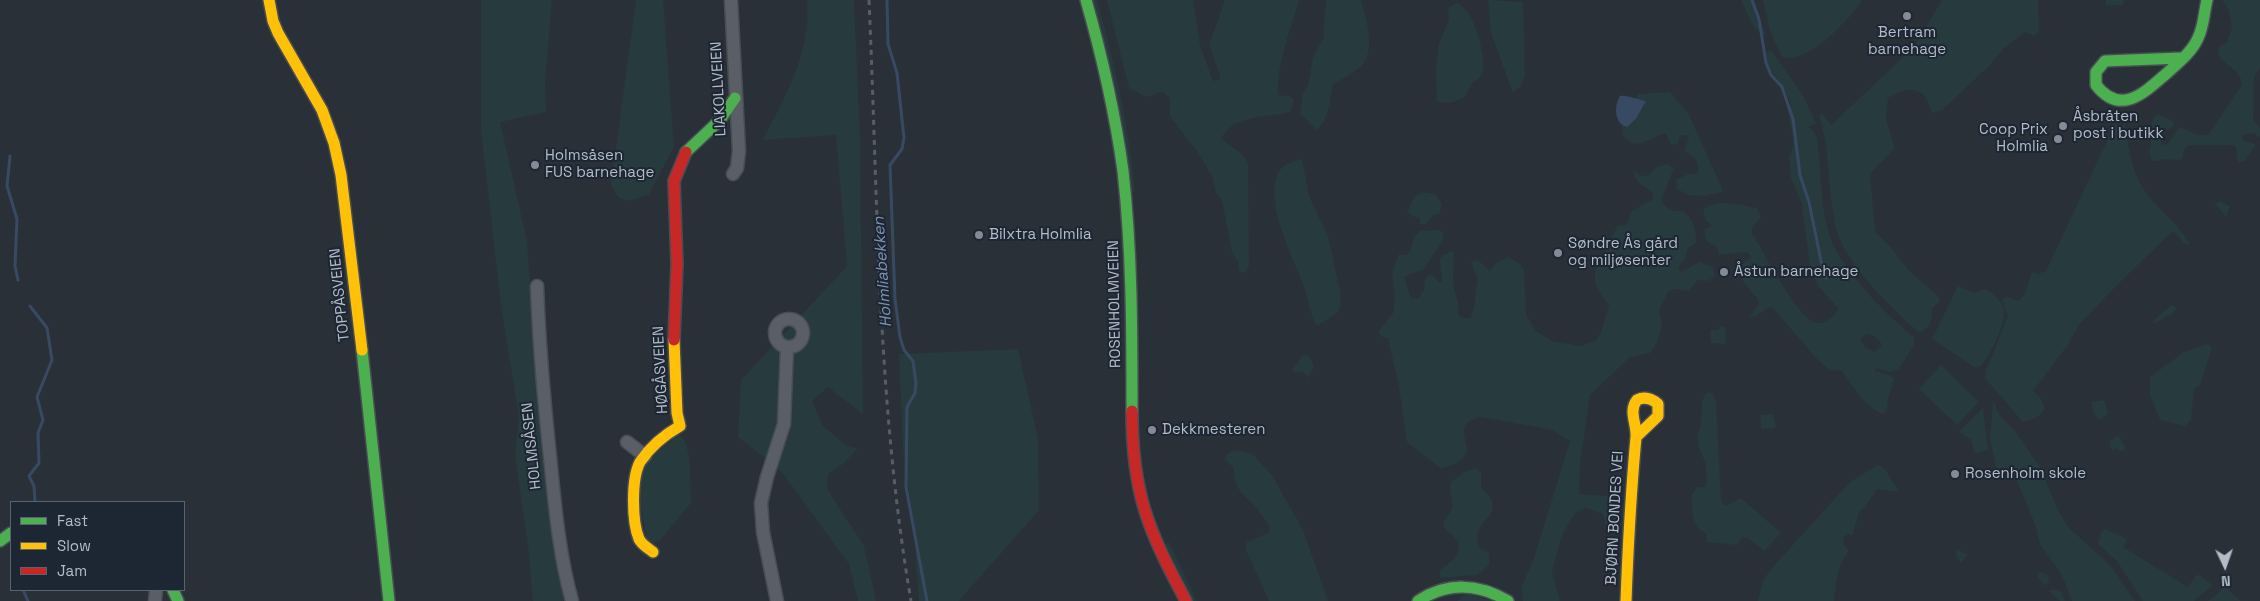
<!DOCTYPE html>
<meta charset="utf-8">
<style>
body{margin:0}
#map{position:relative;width:2260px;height:601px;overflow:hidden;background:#2a3038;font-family:"Space Grotesk",sans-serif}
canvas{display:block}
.legend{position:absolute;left:10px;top:501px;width:175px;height:90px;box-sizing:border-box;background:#1d2633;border:1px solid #59626f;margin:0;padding:6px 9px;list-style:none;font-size:15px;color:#b4bcc9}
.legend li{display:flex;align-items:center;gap:10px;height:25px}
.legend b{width:25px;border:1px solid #59626f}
.north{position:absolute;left:2200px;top:541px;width:50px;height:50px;-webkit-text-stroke:4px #1d2633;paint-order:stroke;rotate:177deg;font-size:14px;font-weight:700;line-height:20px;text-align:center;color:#b4bcc9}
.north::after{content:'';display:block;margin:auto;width:18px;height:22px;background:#b4bcc9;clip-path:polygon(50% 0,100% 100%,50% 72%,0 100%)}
</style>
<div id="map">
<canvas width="2260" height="601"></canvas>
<ul class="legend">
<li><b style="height:6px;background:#4caf50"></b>Fast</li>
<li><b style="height:6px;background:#ffc107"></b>Slow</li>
<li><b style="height:6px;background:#c62828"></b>Jam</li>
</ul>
<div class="north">N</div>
</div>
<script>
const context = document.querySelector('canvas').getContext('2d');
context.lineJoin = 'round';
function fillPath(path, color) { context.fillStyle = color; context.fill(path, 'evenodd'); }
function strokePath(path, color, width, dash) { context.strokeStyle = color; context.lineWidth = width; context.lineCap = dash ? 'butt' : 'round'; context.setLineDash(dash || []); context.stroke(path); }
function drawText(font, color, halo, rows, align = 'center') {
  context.font = font + ' "Space Grotesk",sans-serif'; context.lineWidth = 4; context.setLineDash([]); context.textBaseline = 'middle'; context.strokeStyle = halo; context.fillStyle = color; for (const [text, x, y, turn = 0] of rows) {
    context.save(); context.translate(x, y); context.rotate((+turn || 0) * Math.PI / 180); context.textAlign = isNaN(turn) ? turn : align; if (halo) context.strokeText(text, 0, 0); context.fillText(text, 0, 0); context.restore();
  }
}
const green = new Path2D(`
 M 481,0 L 552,0 L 545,82 L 546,112 L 500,122 L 527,241 L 542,457 L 559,580 L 564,601 L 533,601 L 528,546 L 515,455 L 519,417 L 501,305 L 481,130 Z
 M 636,0 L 663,0 L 674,147 L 649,194 L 629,201 L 618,197 L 611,185 Z
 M 807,0 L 854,0 L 860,138 L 863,414 L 828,387 L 812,401 L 822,425 L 847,446 L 858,448 L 844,463 L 828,474 L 827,489 L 864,546 L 876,601 L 858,601 L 849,564 L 781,471 L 738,437 L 741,380 L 847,266 L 836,135 L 763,140 C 786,94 811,54 807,0 Z
 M 1092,0 L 1097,0 C 1115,64 1129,126 1135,192 L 1131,193 Z
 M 1107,0 L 1193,0 L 1200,45 L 1213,81 L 1219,80 L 1220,75 L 1209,45 L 1225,0 L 1299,0 C 1291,28 1276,67 1278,95 L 1289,96 L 1293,99 L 1293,105 L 1290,112 C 1268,118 1232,114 1221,139 L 1242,154 L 1248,163 L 1249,266 L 1245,273 L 1239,271 L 1238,261 L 1232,253 L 1222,200 L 1216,193 L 1213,178 L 1200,155 L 1170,117 L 1170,98 L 1162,92 L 1146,97 L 1129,88 Z
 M 1326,0 L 1361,0 C 1366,18 1377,53 1360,67 C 1352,74 1342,79 1333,84 C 1329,101 1330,118 1317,130 L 1300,113 L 1303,94 L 1308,86 L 1313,57 L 1323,39 Z
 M 1488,0 L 1523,2 L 1525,76 L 1521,86 L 1513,93 L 1491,33 Z
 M 1741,0 L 1753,0 L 1765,33 L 1764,37 L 1752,24 Z
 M 1763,0 L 1861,0 L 1861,3 C 1844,23 1811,63 1782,57 L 1770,31 Z
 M 1942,0 L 2038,0 L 2039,32 L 2034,36 L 2025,32 L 2004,48 L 1989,66 L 1942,110 L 1933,113 C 1929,109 1929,104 1926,98 C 1917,84 1899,91 1888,98 L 1886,120 L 1895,148 L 1870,174 L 1875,232 L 1891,247 L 1908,270 L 1939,297 L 1940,301 L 1932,308 C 1932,318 1931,330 1919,332 C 1891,309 1842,260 1835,225 C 1828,188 1830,150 1819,115 L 1823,115 L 1831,125 L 1914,47 Z
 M 2106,0 L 2124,0 L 2123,5 L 2106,6 Z
 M 2222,0 L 2260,0 L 2260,69 L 2254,76 L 2253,119 L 2260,128 L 2260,138 L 2255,133 L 2243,135 L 2242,140 L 2255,144 L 2255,147 L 2244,161 L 2238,163 L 2236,147 L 2233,145 L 2188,145 L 2183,151 L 2184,156 L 2181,160 L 2161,159 L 2158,161 L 2152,161 L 2149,152 C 2154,140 2146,123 2157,114 L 2173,121 L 2174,125 L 2170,129 L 2160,129 L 2158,134 L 2162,144 L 2166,145 C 2173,140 2174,131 2181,127 L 2197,135 L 2208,135 L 2242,85 C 2242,69 2221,65 2218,52 L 2219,47 L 2227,42 L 2232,28 L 2229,10 Z
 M 1456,3 C 1473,5 1486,56 1483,71 C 1481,79 1476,79 1471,85 C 1469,88 1468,92 1466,95 C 1460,102 1445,105 1437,101 L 1436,69 L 1439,43 L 1449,20 L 1448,8 Z
 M 1771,50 L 1802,94 L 1816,123 L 1808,127 L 1813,130 L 1817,138 C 1821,169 1820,204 1829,234 C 1838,266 1888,317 1914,337 L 1914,344 L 1899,369 L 1890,372 L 1876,368 L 1875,371 L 1890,375 L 1894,379 L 1888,399 L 1887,411 L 1883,414 C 1865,408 1853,386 1842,371 L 1830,370 L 1817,359 L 1772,307 C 1763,308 1758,318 1749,318 L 1759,304 L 1758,299 C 1749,290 1740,280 1739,267 L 1751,257 L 1747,252 L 1719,255 L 1717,247 L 1706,241 L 1704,230 L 1712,226 L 1706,221 L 1703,209 C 1722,198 1737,205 1757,208 L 1761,217 L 1752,228 L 1752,233 C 1763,251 1799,321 1817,323 C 1826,325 1833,315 1839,309 L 1818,286 L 1810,266 L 1802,204 L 1791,178 L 1789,158 L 1793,147 L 1793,137 L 1787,108 L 1789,106 L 1791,106 C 1789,100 1787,94 1784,88 C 1777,77 1764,67 1766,53 ZM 1867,334 L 1873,335 L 1882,344 L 1875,352 L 1865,347 L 1860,339 Z
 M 1670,92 L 1688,113 L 1722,188 L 1723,192 L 1704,196 L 1689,195 L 1677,189 L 1676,180 L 1688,174 L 1698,173 C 1699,160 1696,157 1684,151 L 1689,137 L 1685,135 L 1679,135 L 1679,142 L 1674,145 L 1670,143 L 1666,133 C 1652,137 1649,143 1633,144 L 1623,136 L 1622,125 L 1625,127 L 1634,122 L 1645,103 L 1635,100 L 1638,94 Z
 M 2115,124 L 2120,128 L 2125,124 C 2128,143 2130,164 2139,181 C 2151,206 2178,220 2190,245 L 2184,243 L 2173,231 L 2117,285 L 2078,326 L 2067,346 L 2033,391 C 2052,407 2045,417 2023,422 L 1985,378 L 1986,370 L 2008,316 L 2002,300 L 2007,297 L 2019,301 L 2025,294 L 2032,272 L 2038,274 L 2046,271 Z
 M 1302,159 L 1309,196 L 1328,236 L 1340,291 L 1341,305 L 1338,312 L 1317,326 C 1310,314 1309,302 1305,289 C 1294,259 1267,210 1276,178 C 1279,166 1291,161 1302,159 Z
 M 1667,164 L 1674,168 L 1661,200 C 1667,210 1673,212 1684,211 C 1693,220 1697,231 1696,243 L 1688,248 L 1685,259 L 1678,267 L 1681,272 L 1699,262 L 1713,267 L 1715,276 L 1708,281 L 1698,280 L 1688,291 L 1674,289 L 1668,292 L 1659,309 L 1662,325 L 1657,342 L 1650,353 L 1630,357 L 1590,395 L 1580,463 L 1579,494 L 1622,497 L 1621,527 L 1606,526 L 1603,514 L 1586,508 L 1575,513 L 1562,535 L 1552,572 L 1560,601 L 1523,601 L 1521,588 L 1534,558 L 1570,441 L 1553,430 L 1481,417 C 1454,423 1467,436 1467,453 C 1461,461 1450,468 1440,468 L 1407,442 L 1399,387 L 1388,338 L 1380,336 L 1379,331 L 1393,313 L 1395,299 L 1392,272 L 1399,254 L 1406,255 L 1410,252 L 1414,237 L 1420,231 L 1440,230 L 1444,235 L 1443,240 L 1424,269 L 1404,277 L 1411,298 L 1418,299 L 1424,290 L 1425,278 L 1431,274 L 1440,283 L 1442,282 L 1440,259 L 1443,255 L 1453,251 C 1455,261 1453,269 1453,279 C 1452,292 1461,300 1458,314 L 1463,318 L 1470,318 C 1478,306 1473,293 1478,280 L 1471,262 L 1478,260 L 1490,271 L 1496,263 L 1508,257 L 1520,264 L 1524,270 L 1526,315 L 1536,331 L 1552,341 L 1580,346 L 1595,341 L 1601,333 L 1609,305 C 1600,292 1592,285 1596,268 L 1618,225 L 1622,226 L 1627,224 L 1632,211 L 1653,199 L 1653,193 C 1645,185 1635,185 1634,171 L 1636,171 L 1639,175 L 1647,176 L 1657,167 Z
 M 1423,192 L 1435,194 L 1442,204 L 1439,214 L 1433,215 L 1426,224 L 1420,224 L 1420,219 L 1407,213 L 1414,197 Z
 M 2219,201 L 2230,206 L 2226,217 L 2215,204 Z
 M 1958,286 L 1974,293 L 1985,289 C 1993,294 2001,299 2004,309 C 2007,320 1987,367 1976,368 L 1932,339 Z
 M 2171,305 L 2177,308 L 2173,313 L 2154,324 L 2153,321 Z
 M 1719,327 L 1725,327 L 1726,344 L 1711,343 L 1710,330 L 1719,330 Z
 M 2208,344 L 2212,348 L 2200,385 L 2194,388 L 2191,420 L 2185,426 L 2160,420 L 2150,395 L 2150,377 L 2184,352 Z
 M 1018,349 L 1038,439 L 1039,510 L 959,601 L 919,601 L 914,534 L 903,448 L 899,354 Z
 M 1304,354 L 1309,356 L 1314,366 L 1308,378 L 1303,372 L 1295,373 L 1292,370 Z
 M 1941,365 L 1979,402 L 1957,425 L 1919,389 Z
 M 1709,392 L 1713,394 L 1716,402 L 1721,501 L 1726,506 L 1741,498 L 1781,533 L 1764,551 L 1748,538 L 1743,537 L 1737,545 L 1706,542 L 1707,535 C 1704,531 1701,531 1698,527 C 1691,519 1692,504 1692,494 L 1698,487 L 1704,487 L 1707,483 L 1705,462 L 1699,448 L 1697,435 L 1701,426 L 1702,402 L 1706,394 Z
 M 2104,400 L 2108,414 L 2099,420 L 2093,412 L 2091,402 Z
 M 1993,401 L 2000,416 L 2015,431 L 2040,467 L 2057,508 L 2068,527 L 2110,565 L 2135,601 L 2072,601 L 2062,575 L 2040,544 L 2035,524 L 2015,476 L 2010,471 L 1997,473 L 1990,438 Z
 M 1983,408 L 1988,450 L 1975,453 L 1971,440 L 1959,432 Z
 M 1773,414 L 1776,428 L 1761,429 L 1760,415 Z
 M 679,434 C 693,444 690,486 691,503 L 659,541 L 647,543 L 637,481 L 642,465 Z
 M 2118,435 L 2126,448 L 2120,452 L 2117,448 L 2113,450 L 2109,446 L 2111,440 Z
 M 1234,450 L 1253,454 L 1273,477 L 1303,530 L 1328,601 L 1269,601 L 1246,550 L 1246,543 L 1268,533 L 1270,527 L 1256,507 L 1241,493 L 1235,481 L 1233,467 L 1225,459 L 1227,454 Z
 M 1878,465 L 1885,469 L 1899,492 L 1877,489 L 1865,507 L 1859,512 L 1852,536 L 1848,534 L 1843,537 L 1844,545 L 1849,551 C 1837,565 1836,583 1834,601 L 1758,601 L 1762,582 L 1771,569 L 1850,482 Z
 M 1477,468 L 1481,473 L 1481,488 C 1515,517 1464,519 1481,549 L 1489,553 L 1489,565 L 1477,575 L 1440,578 L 1440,570 C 1450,563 1468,550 1454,537 C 1451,534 1445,531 1444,526 C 1442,520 1450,514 1452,509 C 1454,500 1448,491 1451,482 L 1464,472 Z
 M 2105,529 L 2127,539 L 2123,547 L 2188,587 L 2197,574 L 2213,585 L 2194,601 L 2143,601 L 2117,561 L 2098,544 L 2101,532 Z
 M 1169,542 L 1197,601 L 1191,601 L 1165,544 Z
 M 1957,550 L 1968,554 L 1961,563 L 1956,556 Z
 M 2040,572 L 2048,575 L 2049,582 L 2045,586 L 2037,576 Z
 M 2225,587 L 2241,601 L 2208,601 Z
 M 2054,589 L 2061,592 L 2065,601 L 2060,601 L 2048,591 Z
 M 1466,594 L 1495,601 L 1457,601 Z`);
const water = new Path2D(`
 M 1620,96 C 1628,95 1638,100 1646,101 L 1636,119 L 1627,127 C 1614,124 1614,105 1620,96 Z`);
const stream = new Path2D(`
 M 887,0 L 888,44 L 897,73 L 904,138 L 902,149 L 890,165 L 895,299 L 900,337 L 904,350 L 913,361 L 916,383 L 915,393 L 907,407 L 906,487 L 927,601
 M 1752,0 L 1759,19 L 1766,63 L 1771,75 L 1782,87 L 1793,119 L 1800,175 L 1809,202 L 1821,261 L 1826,278
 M 10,156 L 7,186 L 17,219 L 15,266 L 18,280
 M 30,306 L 47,328 L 52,360 L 37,397 L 43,420 L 38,433 L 39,463 L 29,476 L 34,486 L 35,502
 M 23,590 L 28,601`);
const street = new Path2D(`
 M 731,0 L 739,151 L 737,168 L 733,174
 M 537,286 C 539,343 544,400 550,457 C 555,506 559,554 572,601
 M775 333a14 14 0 1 1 28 0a14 14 0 1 1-28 0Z
 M 627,442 L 645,456
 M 155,601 L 156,590
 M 777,601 L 763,532 L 761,503 L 767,477 L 784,424 L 787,347`);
const fast = new Path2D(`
 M 1086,0 C 1102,56 1115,113 1123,171 C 1132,251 1132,331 1132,411
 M 2181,58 L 2105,61 L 2096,72 L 2096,85 C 2121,117 2145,92 2167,73 C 2178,63 2192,52 2198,38 C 2204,26 2204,12 2207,0
 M 686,152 L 720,120 L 735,98
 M 362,350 L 389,601
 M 0,541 L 11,533
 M 173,590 L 178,601
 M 1418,601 C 1447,582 1478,583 1508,601`);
const slow = new Path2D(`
 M 269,0 L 273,21 L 278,33 L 322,110 L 334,143 L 341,175 L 362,350
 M 653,552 C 648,548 642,545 639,539 C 632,522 631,479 640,462 C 650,447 664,435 680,426 L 677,413 L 674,340
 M 1626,601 C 1628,546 1631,492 1636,437 C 1637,424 1628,411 1637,400 C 1645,396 1652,399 1658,404 L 1658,416 L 1636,437`);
const jam = new Path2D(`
 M 674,340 L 677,264 L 674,181 L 686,152
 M 1132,411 C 1132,493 1148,530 1186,601`);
const rail = new Path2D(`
 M 869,0 C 878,200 877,403 911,601`);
const markers = [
 [1907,16,5,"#848b96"],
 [2063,126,5,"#848b96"],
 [2058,139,5,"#848b96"],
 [535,165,5,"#848b96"],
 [979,235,5,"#848b96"],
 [1558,253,5,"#848b96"],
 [1724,272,5,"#848b96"],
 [1152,430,5,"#848b96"],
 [1955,474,5,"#848b96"]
];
const poiNames = [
 ["Bertram",1907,33,"center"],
 ["barnehage",1907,50,"center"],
 ["Åsbråten",2073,117],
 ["post i butikk",2073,134],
 ["Coop Prix",2048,130,"right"],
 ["Holmlia",2048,147,"right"],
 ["Holmsåsen",545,156],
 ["FUS barnehage",545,173],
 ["Bilxtra Holmlia",989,235],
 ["Søndre Ås gård",1568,244],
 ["og miljøsenter",1568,261],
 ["Åstun barnehage",1734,272],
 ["Dekkmesteren",1162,430],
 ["Rosenholm skole",1965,474]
];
const streetNames = [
 ["LIAKOLLVEIEN",719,89,-93],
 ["TOPPÅSVEIEN",340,295,-96],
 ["ROSENHOLMVEIEN",1115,304,-91],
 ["HØGÅSVEIEN",661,370,-93],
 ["HOLMSÅSEN",532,446,-96],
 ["BJØRN BONDES VEI",1615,518,-87]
];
const waterNames = [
 ["Holmliabekken",883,272,-94]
];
fillPath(green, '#273a3e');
fillPath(water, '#384963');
strokePath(stream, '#384963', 3);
strokePath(street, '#484c53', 15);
strokePath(fast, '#484c53', 14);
strokePath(slow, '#484c53', 14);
strokePath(jam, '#484c53', 14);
strokePath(street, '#5a5e66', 12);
strokePath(fast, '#4caf50', 11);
strokePath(slow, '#ffc107', 11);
strokePath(jam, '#c62828', 11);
strokePath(rail, '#595d64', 3, [5, 5]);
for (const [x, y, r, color] of markers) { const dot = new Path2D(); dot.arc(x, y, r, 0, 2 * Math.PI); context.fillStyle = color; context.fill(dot); strokePath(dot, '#1d2633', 2); }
drawText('15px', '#b4bcc9', '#1d2633', poiNames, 'left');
drawText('15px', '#b4bcc9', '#1d2633', streetNames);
drawText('italic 16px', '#7c92b1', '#1d2633', waterNames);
</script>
